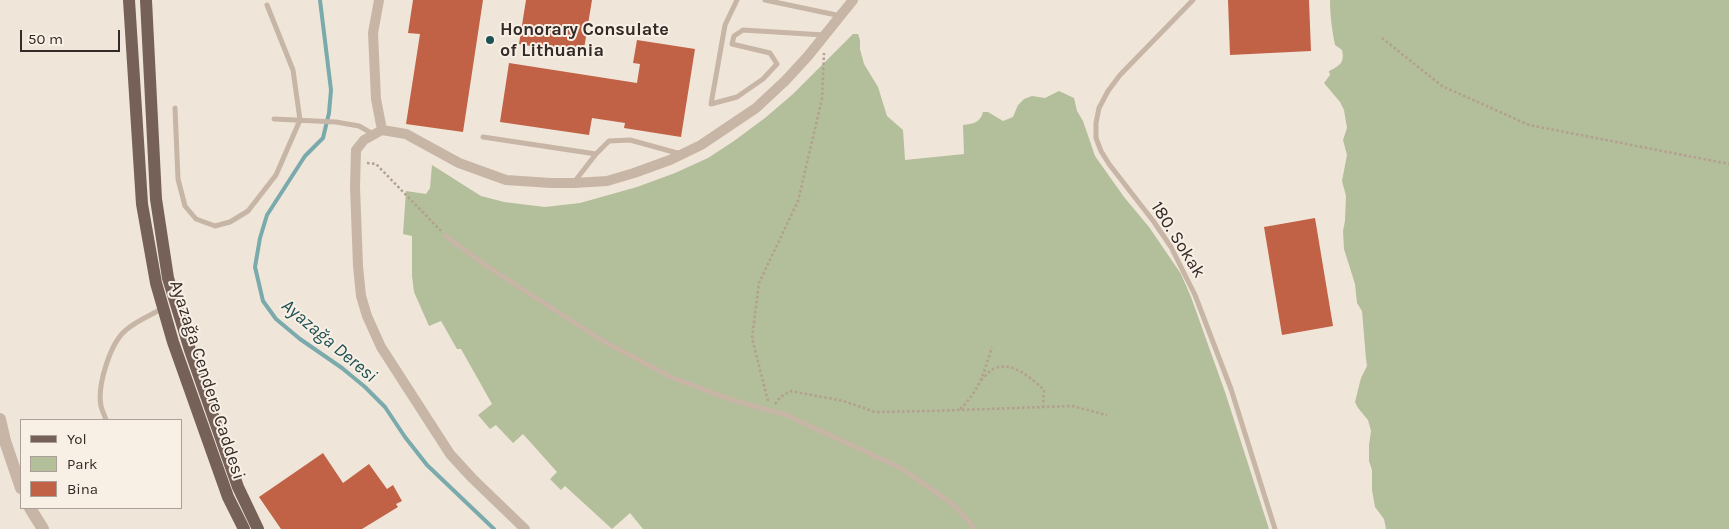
<!DOCTYPE html>
<meta charset="utf-8">
<style>
body{margin:0}
#map{position:relative;width:1729px;height:529px;overflow:hidden;background:#f0e5d9;font-family:Karla,sans-serif}
canvas{display:block}
.legend{position:absolute;left:20px;top:419px;width:162px;height:90px;box-sizing:border-box;background:#f8efe5;border:1px solid #aaa099;margin:0;padding:6px 9px;list-style:none;font-size:15px;color:#342a27}
.legend li{display:flex;align-items:center;gap:10px;height:25px}
.legend b{width:25px;border:1px solid #aaa099}
.scale{position:absolute;left:20px;top:30px;width:100px;height:22px;box-sizing:border-box;border:2px solid #342a27;border-top:0;padding-left:6px;font-size:15px;line-height:18px;white-space:nowrap;color:#342a27;-webkit-text-stroke:4px #f8efe5;paint-order:stroke}
</style>
<div id="map">
<canvas width="1729" height="529"></canvas>
<ul class="legend">
<li><b style="height:6px;background:#756158"></b>Yol</li>
<li><b style="height:14px;background:#b3be9a"></b>Park</li>
<li><b style="height:14px;background:#c16247"></b>Bina</li>
</ul>
<div class="scale">50 m</div>
</div>
<script>
const context = document.querySelector('canvas').getContext('2d');
context.lineJoin = 'round';
function fillPath(path, color) { context.fillStyle = color; context.fill(path, 'evenodd'); }
function strokePath(path, color, width, dash) { context.strokeStyle = color; context.lineWidth = width; context.lineCap = dash ? 'butt' : 'round'; context.setLineDash(dash || []); context.stroke(path); }
function drawText(font, color, halo, rows, align = 'center') {
  context.font = font + ' Karla,sans-serif'; context.lineWidth = 4; context.setLineDash([]); context.textBaseline = 'middle'; context.strokeStyle = halo; context.fillStyle = color; for (const [text, x, y, turn = 0] of rows) {
    context.save(); context.translate(x, y); context.rotate((+turn || 0) * Math.PI / 180); context.textAlign = isNaN(turn) ? turn : align; if (halo) context.strokeText(text, 0, 0); context.fillText(text, 0, 0); context.restore();
  }
}
const green = new Path2D(`
 M 1330,0 L 1729,0 L 1729,529 L 1386,529 L 1384,519 L 1375,507 L 1372,490 L 1372,470 L 1369,461 L 1369,445 L 1371,431 L 1368,420 L 1358,408 L 1355,402 L 1361,378 L 1367,366 L 1366,359 L 1362,311 L 1357,303 L 1355,284 L 1344,249 L 1343,231 L 1345,221 L 1346,196 L 1342,181 L 1347,155 L 1343,140 L 1347,128 L 1344,110 L 1340,102 L 1324,83 L 1330,75 L 1329,71 C 1340,66 1345,62 1342,50 L 1335,45 C 1332,29 1330,16 1330,0 Z
 M 853,34 L 858,34 L 860,40 L 860,49 L 864,64 L 878,87 L 887,116 L 903,130 L 905,160 L 964,154 L 963,125 C 973,124 980,123 983,112 L 988,112 L 1003,121 L 1013,117 L 1018,105 L 1024,99 L 1032,96 L 1045,98 L 1059,91 L 1074,98 L 1077,111 L 1083,121 L 1095,156 L 1124,197 L 1149,227 L 1181,274 L 1191,297 L 1225,392 L 1269,529 L 643,529 L 630,513 L 612,529 L 565,486 L 561,490 L 550,479 L 557,472 L 523,434 L 513,443 L 496,425 L 490,429 L 478,415 L 492,404 L 461,349 L 457,349 L 441,321 L 429,326 L 414,292 L 412,276 L 412,236 L 403,234 L 406,191 L 426,194 L 430,188 L 432,165 L 481,196 L 504,202 L 545,207 L 580,203 L 637,187 L 675,173 L 708,158 L 734,141 L 765,118 L 793,94 Z`);
const stream = new Path2D(`
 M 320,0 L 331,90 L 329,113 L 323,138 L 305,156 L 267,215 L 260,238 L 255,267 L 263,301 L 276,319 L 300,339 L 342,368 L 365,387 L 385,407 L 405,437 L 427,465 L 494,529`);
const building = new Path2D(`
 M 413,0 L 483,0 L 463,132 L 406,124 L 420,34 L 408,33 Z
 M 526,0 L 592,0 L 583,55 L 519,44 Z
 M 1228,0 L 1309,0 L 1311,51 L 1230,55 Z
 M 637,40 L 695,49 L 681,137 L 624,128 L 625,123 L 592,118 L 589,135 L 500,122 L 509,63 L 637,83 L 640,64 L 633,63 Z
 M 1315,218 L 1333,326 L 1282,335 L 1264,227 Z
 M 323,453 L 343,483 L 369,464 L 387,489 L 393,485 L 402,501 L 396,504 L 398,507 L 362,529 L 281,529 L 259,497 Z`);
const path = new Path2D(`
 M 1382,38 L 1442,86 L 1529,125 L 1729,164
 M 367,163 L 376,164 L 441,231
 M 981,380 C 985,377 989,371 993,369 C 1012,360 1031,378 1044,390 L 1043,407
 M 768,401 L 752,338 L 759,283 L 798,201 L 822,99 L 824,53
 M 775,404 L 780,397 L 791,391 L 843,401 L 875,412 L 930,411 L 1072,406 L 1107,415
 M 960,409 C 980,390 984,372 992,347`);
const service = new Path2D(`
 M 737,0 L 725,25 L 711,104 L 737,97 L 763,79 L 777,64 L 770,53 L 732,44 L 734,36 L 743,30 L 824,35
 M 765,0 L 841,16
 M 1193,0 L 1120,75 L 1108,91 L 1099,108 L 1096,123 L 1096,138 L 1101,151 L 1109,164 L 1154,222 L 1171,247 L 1195,295 L 1231,389 L 1275,529
 M 175,108 L 178,179 L 185,206 L 196,219 L 215,226 L 230,222 L 248,211 L 276,175 L 300,120 L 293,70 L 267,5
 M 274,119 L 336,122 L 359,126 L 373,134
 M 483,137 L 596,154
 M 575,181 L 596,154 L 609,141 L 630,140 L 681,154
 M 446,236 L 485,265 L 603,341 L 673,378 L 735,401 L 786,415 L 901,468 L 954,505 L 975,529
 M 106,420 C 105,416 102,411 101,406 C 97,386 110,343 126,330 C 136,321 151,315 163,308`);
const minor = new Path2D(`
 M 379,0 L 373,33 L 376,99 L 382,130
 M 525,529 L 472,478 L 450,454 L 381,347 L 367,316 L 361,296 L 358,266 L 355,187 L 356,150 L 364,140 L 382,130 L 406,134 L 459,163 L 506,180 L 551,183 L 574,183 L 607,181 L 634,173 L 670,160 L 701,145 L 756,108 L 785,81 L 808,56 L 853,0`);
const tertiary = new Path2D(`
 M 0,419 L 5,441 L 21,488
 M 30,508 L 43,529`);
const primary = new Path2D(`
 M 129,0 L 142,204 L 156,283 L 173,342 L 228,497 L 244,529
 M 146,0 L 156,199 L 168,278 L 190,350 L 238,487 L 258,529`);
const markers = [
 [490,40,5,"#1e5153"]
];
const poiNames = [
 ["Honorary Consulate",500,30],
 ["of Lithuania",500,51]
];
const streetNames = [
 ["180. Sokak",1178,240,58],
 ["Ayazağa Cendere Caddesi",207,380,72]
];
const waterNames = [
 ["Ayazağa Deresi",329,341,40]
];
fillPath(green, '#b3be9a');
strokePath(stream, '#7aaaac', 4);
fillPath(building, '#c16247');
strokePath(path, '#b39f90', 2.5, [2.5, 2.5]);
strokePath(service, '#c7b5a6', 5);
strokePath(minor, '#c7b5a6', 10);
strokePath(tertiary, '#c7b5a6', 12);
strokePath(primary, '#756158', 12);
for (const [x, y, r, color] of markers) { const dot = new Path2D(); dot.arc(x, y, r, 0, 2 * Math.PI); context.fillStyle = color; context.fill(dot); strokePath(dot, '#f8efe5', 2); }
drawText('bold 18px', '#342a27', '#f8efe5', poiNames, 'left');
drawText('18px', '#342a27', '#f8efe5', streetNames);
drawText('italic 19px', '#1e5153', '#f8efe5', waterNames);
</script>
